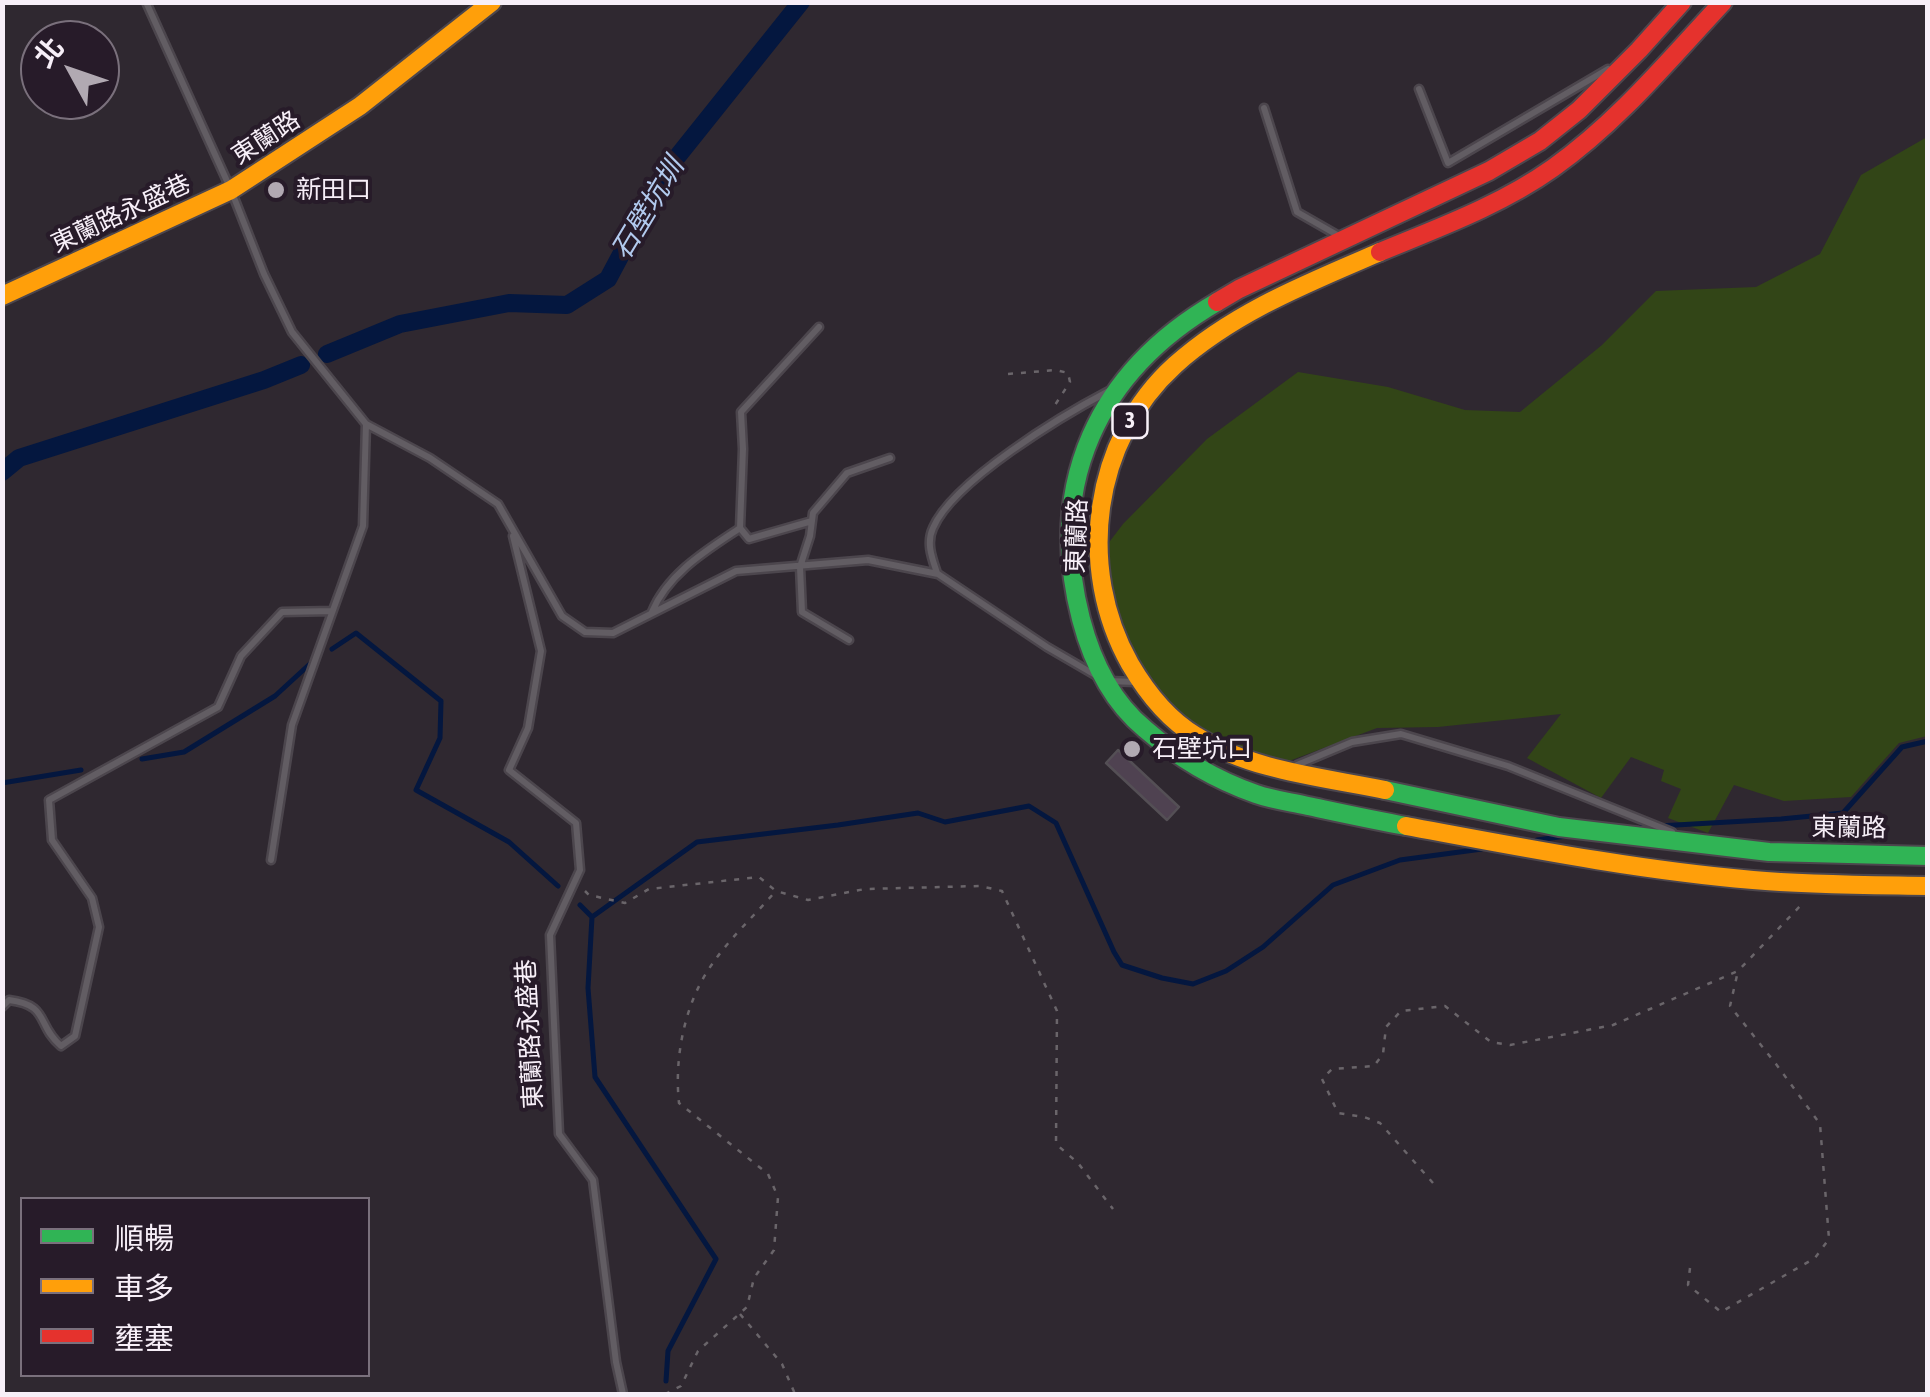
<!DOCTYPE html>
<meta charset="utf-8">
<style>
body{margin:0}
#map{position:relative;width:1930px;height:1397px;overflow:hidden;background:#2f2830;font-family:"Asap Condensed","Noto Sans TC",sans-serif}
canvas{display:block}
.frame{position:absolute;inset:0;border:5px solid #f7eff8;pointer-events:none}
.legend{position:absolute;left:20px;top:1197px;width:350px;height:180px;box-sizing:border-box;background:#271b29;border:2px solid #7a707c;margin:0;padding:12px 18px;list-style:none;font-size:30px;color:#f7eff8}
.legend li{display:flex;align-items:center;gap:20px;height:50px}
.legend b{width:50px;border:2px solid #7a707c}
.north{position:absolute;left:20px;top:20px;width:100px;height:100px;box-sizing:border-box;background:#271b29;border:2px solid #7a707c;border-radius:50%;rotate:310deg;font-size:28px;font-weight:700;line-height:40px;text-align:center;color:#f7eff8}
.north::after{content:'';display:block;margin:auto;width:35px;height:45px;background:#b1a9b2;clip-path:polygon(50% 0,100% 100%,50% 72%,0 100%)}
</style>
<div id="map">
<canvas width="1930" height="1397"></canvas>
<div class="frame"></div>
<ul class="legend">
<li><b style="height:12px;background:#30b455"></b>順暢</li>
<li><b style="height:12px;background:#ff9f0a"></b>車多</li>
<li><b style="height:12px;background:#e5322d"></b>壅塞</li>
</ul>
<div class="north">北</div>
</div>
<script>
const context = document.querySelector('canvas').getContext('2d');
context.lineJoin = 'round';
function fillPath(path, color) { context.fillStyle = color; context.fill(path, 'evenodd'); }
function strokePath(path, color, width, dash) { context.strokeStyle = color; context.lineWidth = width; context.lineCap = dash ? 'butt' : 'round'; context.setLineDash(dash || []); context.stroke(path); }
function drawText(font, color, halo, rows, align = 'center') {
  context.font = font + ' "Asap Condensed","Noto Sans TC",sans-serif'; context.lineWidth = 8; context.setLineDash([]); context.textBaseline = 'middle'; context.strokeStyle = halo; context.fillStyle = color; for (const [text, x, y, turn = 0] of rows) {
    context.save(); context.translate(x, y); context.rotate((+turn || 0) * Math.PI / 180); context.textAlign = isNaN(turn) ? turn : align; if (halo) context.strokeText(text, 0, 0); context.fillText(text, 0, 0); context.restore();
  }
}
const green = new Path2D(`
 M 1927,137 L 1927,736 L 1899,743 L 1851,797 L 1784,801 L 1734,785 L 1708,833 L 1668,818 L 1681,789 L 1661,781 L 1664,770 L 1631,757 L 1601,798 L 1527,758 L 1561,714 L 1438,727 L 1377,728 L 1289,761 L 1236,753 L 1198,732 L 1162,694 L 1130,651 L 1110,590 L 1104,549 L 1123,524 L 1207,439 L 1298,372 L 1388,387 L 1465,410 L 1520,412 L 1602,345 L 1656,291 L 1756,287 L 1820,254 L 1861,175 Z`);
const stream = new Path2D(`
 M 332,649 L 356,633 L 441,701 L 440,738 L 416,790 L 509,842 L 558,886
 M 142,759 L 184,752 L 275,696 L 312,662
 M 2,783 L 81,770
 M 1641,827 L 1781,819 L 1843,813 L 1902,747 L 1928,741
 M 1537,840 L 1566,836
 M 580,905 L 592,917 L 588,988 L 595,1077 L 716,1259 L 668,1351 L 666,1381
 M 592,917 L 697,842 L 838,825 L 918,813 L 945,822 L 1029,806 L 1056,823 L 1114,952 L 1122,965 L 1162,978 L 1193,984 L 1226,971 L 1263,947 L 1333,885 L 1400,860 L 1482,849`);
const canal = new Path2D(`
 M 327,354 L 400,324 L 509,303 L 567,305 L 608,279 L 665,172 L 801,2
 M 2,472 L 19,458 L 264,380 L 301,365`);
const building = new Path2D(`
 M 1118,750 L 1179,807 L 1167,820 L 1106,763 Z`);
const path = new Path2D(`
 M 1008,374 L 1056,370 L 1068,373 L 1070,382 L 1053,408
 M 585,891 L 589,895 L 625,903 L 649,889 L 759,877 L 776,891 L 808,900 L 865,889 L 980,886 L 1002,891 L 1057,1011 L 1056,1144 L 1078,1163 L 1113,1209
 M 1433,1183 L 1380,1123 L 1364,1117 L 1338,1113 L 1322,1079 L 1332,1069 L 1374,1066 L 1383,1054 L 1386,1027 L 1401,1011 L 1445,1006 L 1491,1042 L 1510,1045 L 1613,1025 L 1738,971 L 1802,904
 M 1690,1268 L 1688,1285 L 1721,1312 L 1815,1258 L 1829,1239 L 1820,1124 L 1776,1064 L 1730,1006 L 1738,971
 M 740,1314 L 782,1364 L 795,1394
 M 665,1394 L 681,1386 L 698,1351 L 747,1307 L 754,1278 L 774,1250 L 778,1197 L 768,1174 L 679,1103 C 674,1057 685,1001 713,963 C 730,938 754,916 774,893`);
const lane = new Path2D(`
 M 146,2 L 231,190 L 264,274 L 292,332 L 366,424 L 430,458 L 498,504 L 562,616 L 585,632 L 613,633 L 736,571 L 868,560 L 938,574 L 1047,647 L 1097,676
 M 1419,89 L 1448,163 L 1608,69
 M 1264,108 L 1297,212 L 1339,236
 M 740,528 L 743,449 L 741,412 L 819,327
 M 513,536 L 541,651 L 528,728 L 509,770 L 576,823 L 580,870 L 550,935 L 559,1134 L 593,1180 L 616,1362 L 623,1394
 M 937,573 C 932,558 926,543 933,528 C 953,481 1063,415 1109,391
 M 652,612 C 668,573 707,550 740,528 L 749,539 L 812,521
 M 849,640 L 802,612 L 800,567 L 810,536 L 813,513 L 847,473 L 890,458
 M 1108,681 L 1136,682
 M 1297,765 L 1352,742 L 1401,734 L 1508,766 L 1672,832
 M 271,860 L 292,725 L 363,526 L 366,424
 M 2,1007 L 9,1000 C 50,1005 36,1025 61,1046 L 75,1036 L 99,927 L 92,898 L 52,840 L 49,800 L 218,707 L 241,656 L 282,612 L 332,611`);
const fast = new Path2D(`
 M 1217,302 C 1097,372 1046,484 1081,619 C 1092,661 1111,701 1145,729 C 1177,757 1216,780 1256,794 C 1273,800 1291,802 1308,806 C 1341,813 1373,820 1406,826
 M 1385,790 L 1559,827 L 1769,852 L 1928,856`);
const slow = new Path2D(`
 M 1380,252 C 1308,283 1234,312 1175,365 C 1092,440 1076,568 1130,664 C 1147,693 1167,719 1196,736 C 1252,771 1322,777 1385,790
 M 2,296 L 231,190 L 360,106 L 492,2
 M 1406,826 C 1520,847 1636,870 1753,880 C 1811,885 1870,885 1928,886`);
const jam = new Path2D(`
 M 1380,252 C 1438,228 1501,205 1553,168 C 1618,122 1669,60 1723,2
 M 1217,302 L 1239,289 L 1489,171 L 1540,141 L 1579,110 L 1639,50 L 1682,2`);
const markers = [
 [276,190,10,"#b1a9b2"],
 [1132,749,10,"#b1a9b2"]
];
const shields = [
 [1130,421,35]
];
const shieldNames = [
 ["3",1130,421]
];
const streetNames = [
 ["東蘭路",266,138,-33],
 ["東蘭路永盛巷",121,214,-25],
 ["東蘭路",1077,536,-88],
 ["東蘭路",1849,828,1],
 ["東蘭路永盛巷",530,1034,-93]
];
const poiNames = [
 ["新田口",296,190],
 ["石壁坑口",1152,749]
];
const waterNames = [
 ["石壁坑圳",648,209,-59]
];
fillPath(green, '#324517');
strokePath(stream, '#04173f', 5);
strokePath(canal, '#04173f', 18);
fillPath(building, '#4f4251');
strokePath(building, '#544f55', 2.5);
strokePath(lane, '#4c464d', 11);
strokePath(fast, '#4c464d', 22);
strokePath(slow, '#4c464d', 22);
strokePath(jam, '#4c464d', 22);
strokePath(path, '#6a656a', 2.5, [5, 8]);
strokePath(lane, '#625d63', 6);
strokePath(fast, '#30b455', 18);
strokePath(slow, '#ff9f0a', 18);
strokePath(jam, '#e5322d', 18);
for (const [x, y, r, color] of markers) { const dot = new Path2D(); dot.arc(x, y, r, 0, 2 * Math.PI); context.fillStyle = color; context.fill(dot); strokePath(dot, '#271b29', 4); }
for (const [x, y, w] of shields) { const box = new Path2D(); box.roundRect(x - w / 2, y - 17, w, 34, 8); context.fillStyle = '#271b29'; context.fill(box); strokePath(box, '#f7eff8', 2.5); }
drawText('bold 22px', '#f7eff8', null, shieldNames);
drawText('25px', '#f7eff8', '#271b29', streetNames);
drawText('25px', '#f7eff8', '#271b29', poiNames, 'left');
drawText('italic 28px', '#b2caee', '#271b29', waterNames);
</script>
